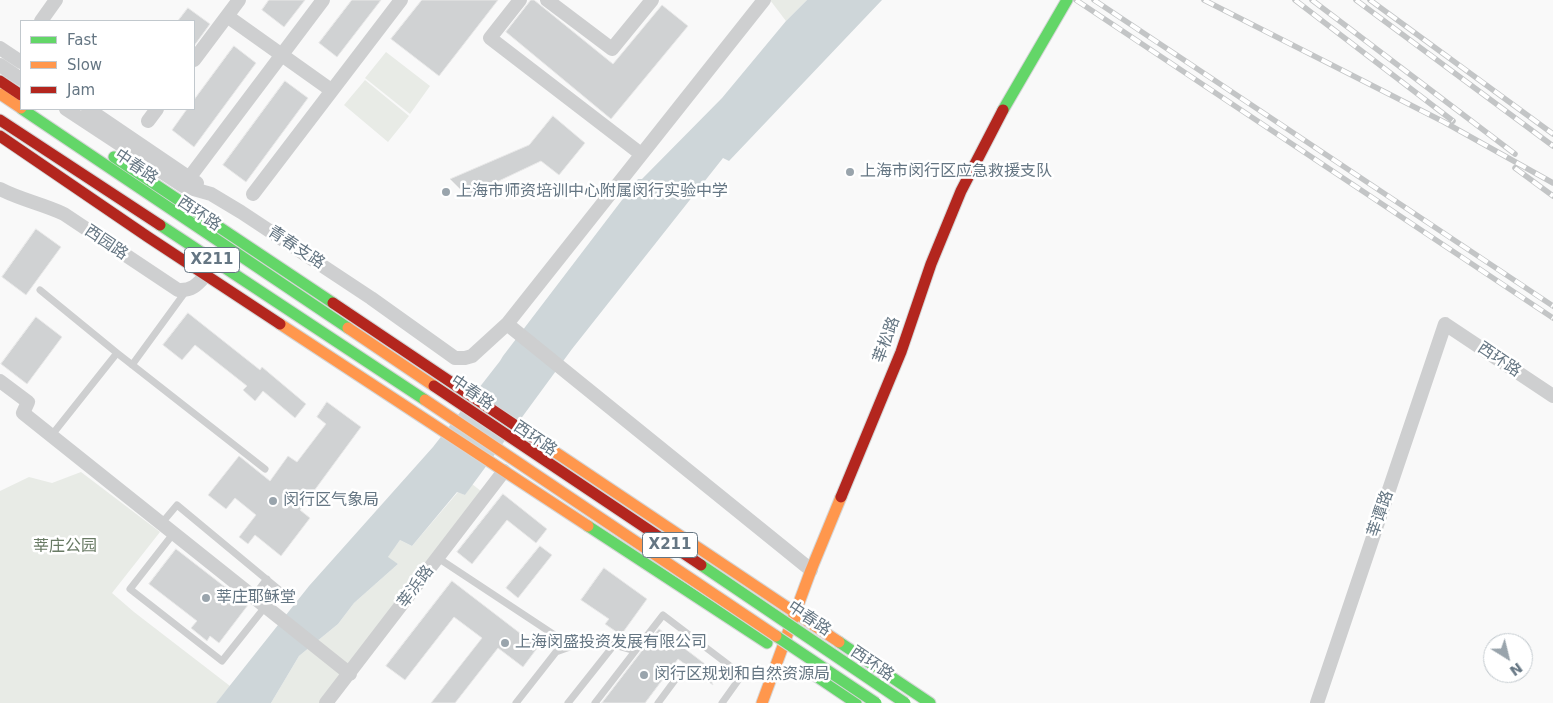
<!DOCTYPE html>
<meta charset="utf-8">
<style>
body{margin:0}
#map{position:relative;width:1553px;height:703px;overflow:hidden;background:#f9f9f9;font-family:"DejaVu Sans",sans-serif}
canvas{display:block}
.legend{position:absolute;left:20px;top:20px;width:175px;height:90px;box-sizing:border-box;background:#fff;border:1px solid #c1c8cd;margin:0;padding:6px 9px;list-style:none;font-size:15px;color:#657683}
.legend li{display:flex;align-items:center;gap:10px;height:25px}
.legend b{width:25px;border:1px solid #c1c8cd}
.north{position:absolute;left:1483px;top:633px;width:50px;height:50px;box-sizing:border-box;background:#fff;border:1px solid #c1c8cd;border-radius:50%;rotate:144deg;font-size:14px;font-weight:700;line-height:20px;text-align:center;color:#657683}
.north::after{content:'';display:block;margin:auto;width:18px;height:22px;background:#99a4ac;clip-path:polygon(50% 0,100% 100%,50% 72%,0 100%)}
</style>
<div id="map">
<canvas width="1553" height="703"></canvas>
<ul class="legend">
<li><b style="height:6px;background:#63d668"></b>Fast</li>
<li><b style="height:6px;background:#ff974d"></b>Slow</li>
<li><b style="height:6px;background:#b3261e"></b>Jam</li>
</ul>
<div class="north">N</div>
</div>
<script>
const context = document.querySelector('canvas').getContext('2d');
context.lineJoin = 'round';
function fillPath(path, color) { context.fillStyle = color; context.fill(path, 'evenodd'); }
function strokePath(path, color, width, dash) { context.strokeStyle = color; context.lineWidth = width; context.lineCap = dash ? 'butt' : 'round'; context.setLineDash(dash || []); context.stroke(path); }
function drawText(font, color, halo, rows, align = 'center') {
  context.font = font + ' "DejaVu Sans","Noto Sans SC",sans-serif'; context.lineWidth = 5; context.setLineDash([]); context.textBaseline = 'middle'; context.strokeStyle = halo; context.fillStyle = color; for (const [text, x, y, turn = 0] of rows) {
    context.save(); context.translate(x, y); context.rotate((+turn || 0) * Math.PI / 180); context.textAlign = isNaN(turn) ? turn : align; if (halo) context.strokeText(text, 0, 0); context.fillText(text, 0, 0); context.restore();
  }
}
const green = new Path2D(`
 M 770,0 L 807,0 L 786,21 Z
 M 386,52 L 430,86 L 410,114 L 365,78 Z
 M 365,80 L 409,116 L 388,142 L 344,105 Z
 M 81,472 L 160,532 L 112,593 L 134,612 L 230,686 L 216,703 L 0,703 L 0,491 L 29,477 L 52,483 Z
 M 472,484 L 486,495 L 328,703 L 271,703 L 299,656 L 338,624 L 354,603 L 398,564 L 387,558 L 400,540 L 412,546 L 458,492 L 465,495 Z`);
const water = new Path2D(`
 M 807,0 L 882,0 L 729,161 L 723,158 L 572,349 L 465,495 L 457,492 L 412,546 L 400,540 L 388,557 L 398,564 L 354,603 L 338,624 L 299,656 L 271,703 L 216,703 L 309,586 L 433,447 L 500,361 L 503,356 L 638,179 L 642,179 L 722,98 L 786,21 Z`);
const building = new Path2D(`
 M 269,0 L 305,0 L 284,27 L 262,10 Z
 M 352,0 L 381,0 L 337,57 L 319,43 Z
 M 422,0 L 498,0 L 439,76 L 391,39 Z
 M 531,0 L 534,0 L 613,64 L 662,5 L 688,26 L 611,119 L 506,32 Z
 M 188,8 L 210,24 L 194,46 L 194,21 L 178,21 Z
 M 234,46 L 256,63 L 194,147 L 172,130 L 187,109 L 194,109 L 194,100 Z
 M 285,81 L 308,98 L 246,182 L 223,165 Z
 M 553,116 L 585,143 L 559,175 L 541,161 L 467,196 L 450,179 L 529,145 Z
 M 36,229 L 61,247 L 26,295 L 2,277 Z
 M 188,313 L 260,370 L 262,367 L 306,404 L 295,418 L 263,391 L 255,401 L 243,390 L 247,386 L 195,345 L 182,360 L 163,345 Z
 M 36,317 L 62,337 L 27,384 L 1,364 Z
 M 327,402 L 361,427 L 300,510 L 310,518 L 281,556 L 255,535 L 248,544 L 239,537 L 256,515 L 235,498 L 226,509 L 208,495 L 239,456 L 270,481 L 288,456 L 297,462 L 326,424 L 317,417 Z
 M 503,494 L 547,529 L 536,543 L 507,520 L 472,564 L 457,552 Z
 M 540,546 L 552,555 L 518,598 L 506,588 Z
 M 176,549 L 225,587 L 225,586 L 248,605 L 219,643 L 210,636 L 207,641 L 191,628 L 197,621 L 149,584 Z
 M 604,568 L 647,599 L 621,635 L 605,624 L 609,619 L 581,600 Z
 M 452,581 L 538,647 L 523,667 L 498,648 L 455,703 L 431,703 L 482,638 L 454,617 L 405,680 L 386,666 Z
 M 659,629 L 705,664 L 713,685 L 678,659 L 645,703 L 602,703 Z`);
const lane = new Path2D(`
 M 40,290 L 117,353 L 265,469
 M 132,365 L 186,291
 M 51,436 L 117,353
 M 161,524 L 177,505 L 283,593
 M 173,534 L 130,589 L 222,661 L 265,607
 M 438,558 L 556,636
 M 253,597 L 267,579
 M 516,703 L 556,652 L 584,642 L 600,641 L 635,651
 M 568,703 L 614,645
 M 595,703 L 663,615 L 742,675 L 722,703
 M 658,703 L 681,672`);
const street = new Path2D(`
 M 520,0 L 490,38 L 641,154
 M 547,0 L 612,49 L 652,0
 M 227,16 L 331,90
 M 41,21 L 56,0
 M 0,48 L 21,62
 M 194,60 L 239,0
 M 0,65 L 21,79
 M 66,109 L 183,186 L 211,194 L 241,212 L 371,298 L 455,358 L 465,358 L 472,356 L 507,324 L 811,570
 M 88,109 L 197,183
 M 148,121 L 157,109
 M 183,186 L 323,0
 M 0,189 C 21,200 43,204 64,214 L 178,290 C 192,291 197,285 206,275
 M 253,194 L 401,0
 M 507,324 L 764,0
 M 0,381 L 28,402 L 23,413 L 350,674
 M 326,703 L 504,471
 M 1317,703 L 1445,324 L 1553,396`);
const fast = new Path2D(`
 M 22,109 L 348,328
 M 1003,110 L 1067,0
 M 114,157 L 333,303
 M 160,225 L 425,400
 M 588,526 L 767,643
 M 839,642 L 930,703
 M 816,676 L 856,703`);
const slow = new Path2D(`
 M 0,94 L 21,108
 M 280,324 L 588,526
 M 348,328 L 434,386
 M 549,448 L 839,642
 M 762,703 L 811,570 L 841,497`);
const jam = new Path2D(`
 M 0,81 L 21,95
 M 0,120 L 160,225
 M 0,136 L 148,237 L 280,324
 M 333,303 L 549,448
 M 841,497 L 901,352 L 931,264 L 961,191 L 1003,110`);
const rail = new Path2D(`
 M 1076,0 L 1553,318
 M 1094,0 L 1553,306
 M 1204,0 L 1444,122 L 1553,183
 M 1295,0 L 1453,121
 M 1312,0 L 1515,154
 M 1356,0 L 1553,146
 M 1370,0 L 1553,134
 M 1515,168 L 1553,196`);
const fastBridge = new Path2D(`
 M 701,565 L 905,703
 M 776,636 L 876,703`);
const slowBridge = new Path2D(`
 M 425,400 L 776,636`);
const jamBridge = new Path2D(`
 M 434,386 L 701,565`);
const markers = [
 [850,172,5,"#99a4ac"],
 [446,192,5,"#99a4ac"],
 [273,501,5,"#99a4ac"],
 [206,598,5,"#99a4ac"],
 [505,643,5,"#99a4ac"],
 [644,675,5,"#99a4ac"]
];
const shields = [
 [212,260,55],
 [670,545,55]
];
const shieldNames = [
 ["X211",212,260],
 ["X211",670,545]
];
const streetNames = [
 ["中春路",136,167,34],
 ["西环路",199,214,34],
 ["西园路",106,243,34],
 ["青春支路",296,248,33],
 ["莘松路",887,340,-70],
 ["西环路",1499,360,34],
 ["中春路",472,393,34],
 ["西环路",535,439,34],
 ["莘谭路",1381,514,-71],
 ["莘浜路",416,587,-53],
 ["中春路",809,619,34],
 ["西环路",872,664,34]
];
const poiNames = [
 ["上海市闵行区应急救援支队",860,172],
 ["上海市师资培训中心附属闵行实验中学",456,192],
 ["闵行区气象局",283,501],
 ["莘庄耶稣堂",216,598],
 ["上海闵盛投资发展有限公司",515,643],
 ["闵行区规划和自然资源局",654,675]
];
const parkNames = [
 ["莘庄公园",65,547]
];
fillPath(green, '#e8ebe6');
fillPath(water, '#ced6d9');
fillPath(building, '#d0d2d3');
strokePath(building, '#e8e8e8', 1);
strokePath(fast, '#d5d6d7', 13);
strokePath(slow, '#d5d6d7', 13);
strokePath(jam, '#d5d6d7', 13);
strokePath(lane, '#cecfd0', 7);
strokePath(street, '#cecfd0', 14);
strokePath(fast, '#63d668', 11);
strokePath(slow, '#ff974d', 11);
strokePath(jam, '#b3261e', 11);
strokePath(rail, '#c3c5c6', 5.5);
strokePath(rail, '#fff', 4, [11]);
strokePath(fastBridge, '#d5d6d7', 13, []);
strokePath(slowBridge, '#d5d6d7', 13, []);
strokePath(jamBridge, '#d5d6d7', 13, []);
strokePath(fastBridge, '#63d668', 11);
strokePath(slowBridge, '#ff974d', 11);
strokePath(jamBridge, '#b3261e', 11);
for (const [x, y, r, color] of markers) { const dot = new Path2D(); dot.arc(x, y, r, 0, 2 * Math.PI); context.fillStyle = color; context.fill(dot); strokePath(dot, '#fff', 2); }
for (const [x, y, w] of shields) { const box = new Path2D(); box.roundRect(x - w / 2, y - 12.5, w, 25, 4); context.fillStyle = '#fff'; context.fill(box); strokePath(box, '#657683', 1); }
drawText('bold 15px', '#657683', null, shieldNames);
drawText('16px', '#657683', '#fff', streetNames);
drawText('16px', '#657683', '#fff', poiNames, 'left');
drawText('16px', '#687a64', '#fff', parkNames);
</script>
